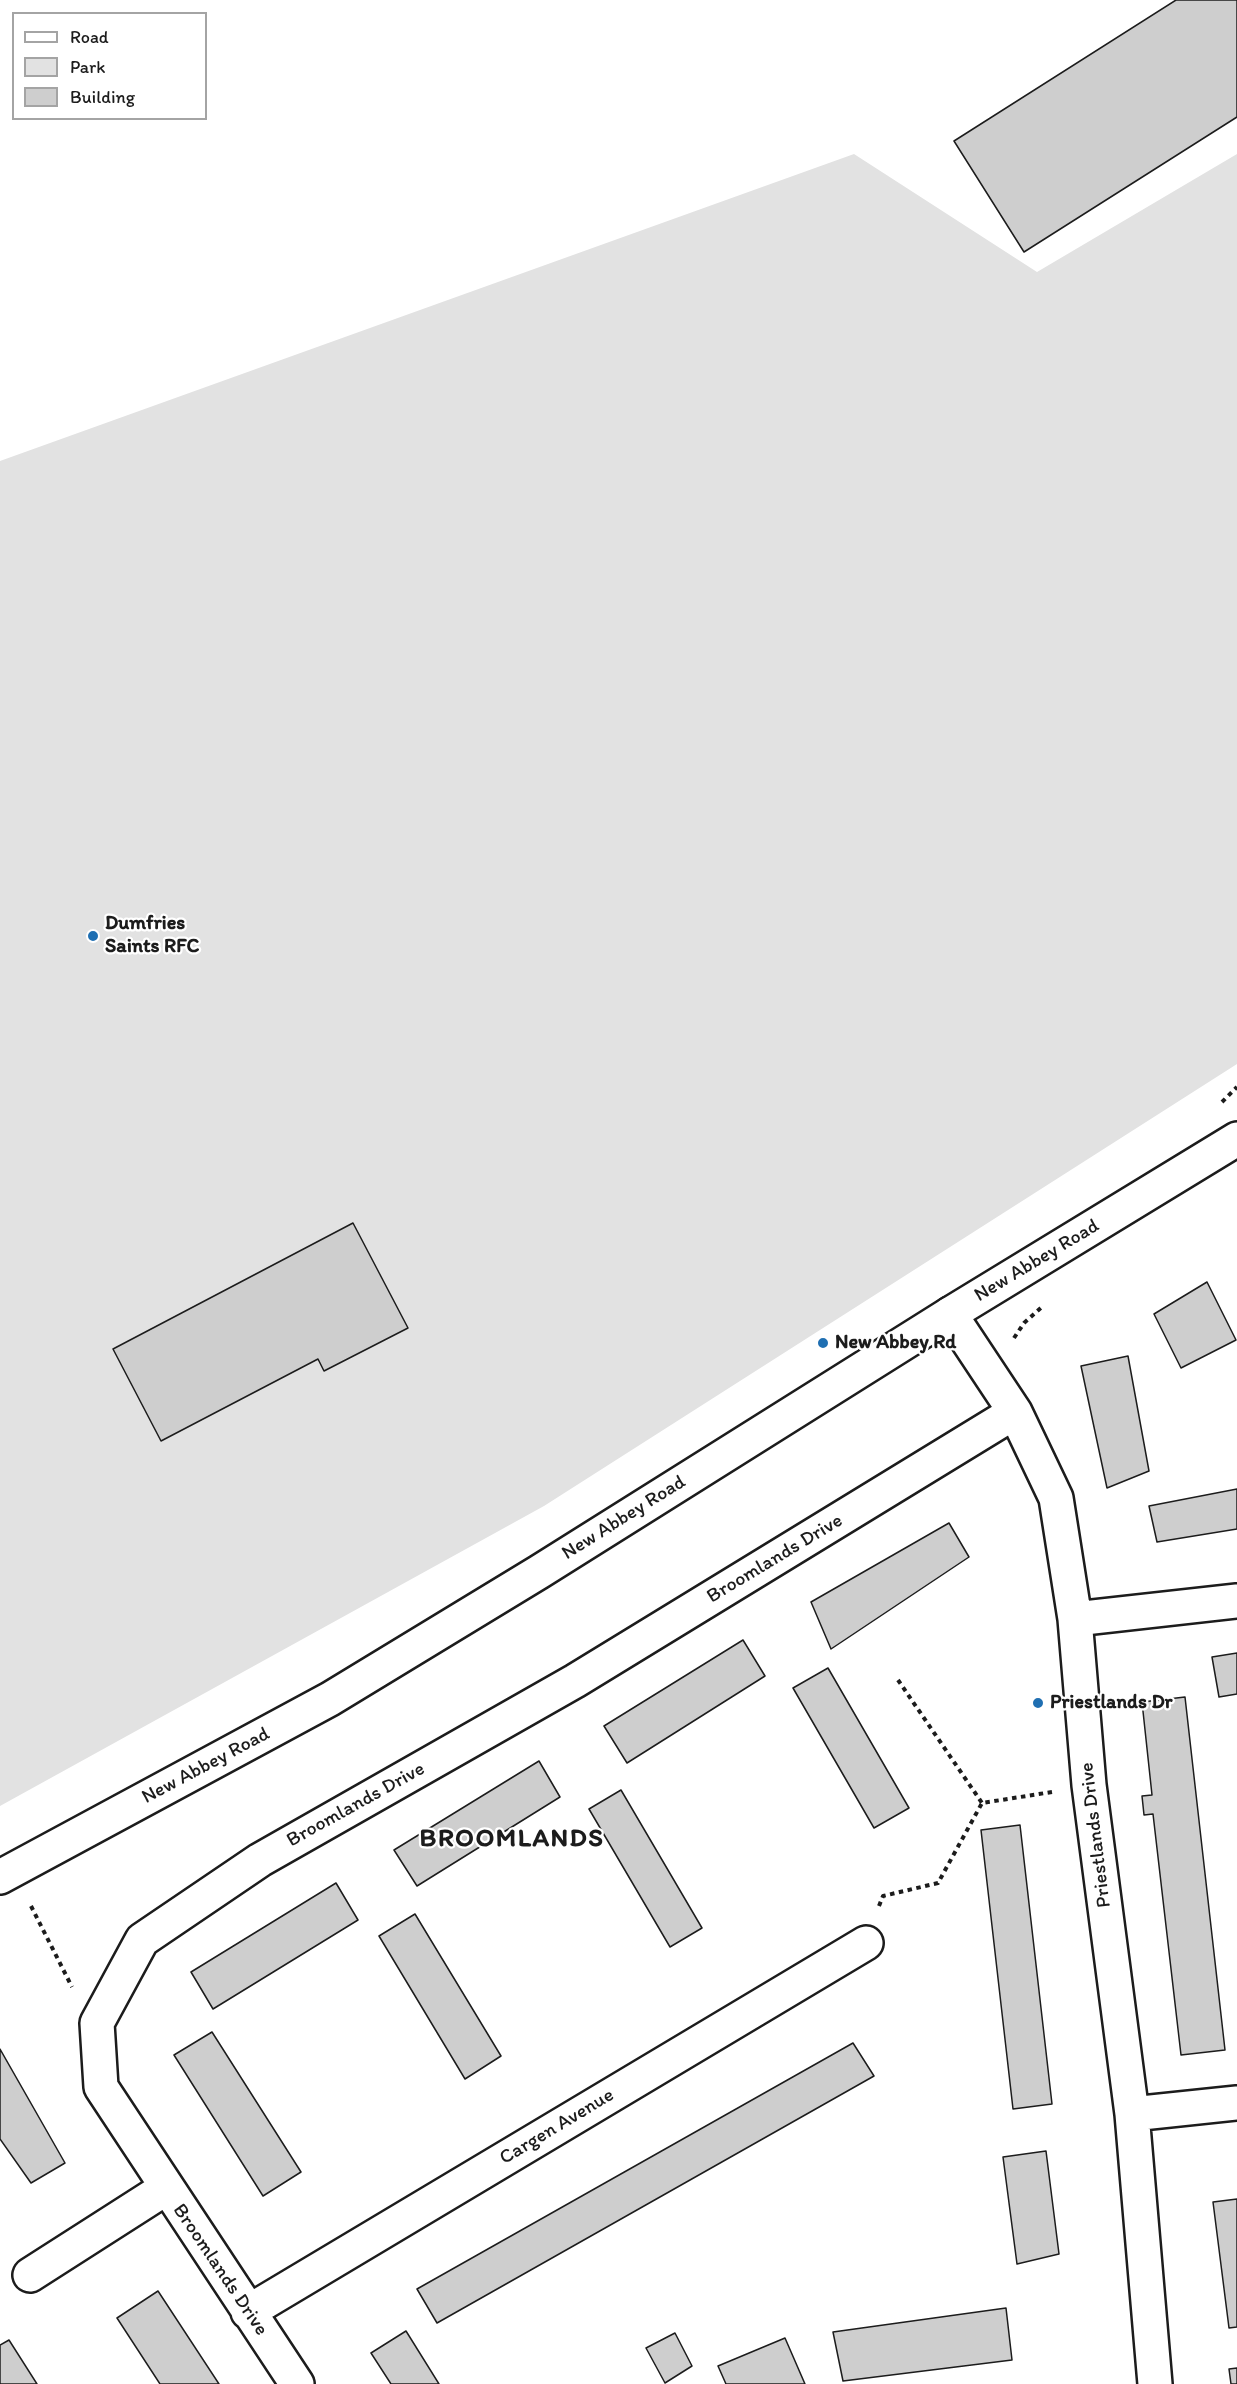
<!DOCTYPE html>
<style>
body{margin:0}
#map{position:relative;width:1237px;height:2384px;overflow:hidden;background:#fff;font-family:Itim,sans-serif}
canvas{display:block}
.legend{position:absolute;left:12px;top:12px;width:195px;height:108px;box-sizing:border-box;background:#fff;border:2px solid #a4a4a4;margin:0;padding:8px 10px;list-style:none;font-size:18px;color:#1c1c1c}
.legend li{display:flex;align-items:center;gap:12px;height:30px}
.legend b{width:30px;border:2px solid #a4a4a4}
</style>
<div id="map">
<canvas width="1237" height="2384"></canvas>
<ul class="legend">
<li><b style="height:8px;background:#fff"></b>Road</li>
<li><b style="height:16px;background:#e2e2e2"></b>Park</li>
<li><b style="height:16px;background:#cecece"></b>Building</li>
</ul>
</div>
<script>
const context = document.querySelector('canvas').getContext('2d');
context.lineJoin = 'round';
function fillPath(path, color) { context.fillStyle = color; context.fill(path, 'evenodd'); }
function strokePath(path, color, width, dash) { context.strokeStyle = color; context.lineWidth = width; context.lineCap = dash ? 'butt' : 'round'; context.setLineDash(dash || []); context.stroke(path); }
function drawText(font, color, halo, rows, align = 'center') {
  context.font = font + ' Itim,sans-serif'; context.lineWidth = 4.5; context.setLineDash([]); context.textBaseline = 'middle'; context.strokeStyle = halo; context.fillStyle = color; for (const [text, x, y, turn = 0] of rows) {
    context.save(); context.translate(x, y); context.rotate((+turn || 0) * Math.PI / 180); context.textAlign = isNaN(turn) ? turn : align; if (halo) context.strokeText(text, 0, 0); context.fillText(text, 0, 0); context.restore();
  }
}
const green = new Path2D(`
 M 854,154 L 1037,272 L 1237,154 L 1237,1064 L 544,1506 L 0,1806 L 0,461 Z`);
const building = new Path2D(`
 M 1176,0 L 1237,0 L 1237,117 L 1024,252 L 954,141 Z
 M 353,1223 L 408,1328 L 324,1371 L 318,1359 L 161,1441 L 113,1349 Z
 M 1207,1282 L 1236,1340 L 1181,1368 L 1154,1314 Z
 M 1128,1356 L 1149,1471 L 1107,1488 L 1081,1366 Z
 M 1237,1489 L 1237,1529 L 1157,1542 L 1149,1506 Z
 M 949,1523 L 969,1557 L 831,1649 L 811,1602 Z
 M 743,1640 L 765,1676 L 627,1763 L 604,1726 Z
 M 1237,1653 L 1237,1694 L 1219,1697 L 1212,1657 Z
 M 828,1668 L 909,1808 L 874,1828 L 793,1688 Z
 M 1185,1697 L 1225,2050 L 1181,2055 L 1153,1814 L 1144,1815 L 1142,1796 L 1152,1795 L 1142,1702 Z
 M 539,1761 L 560,1797 L 417,1886 L 394,1850 Z
 M 621,1790 L 702,1928 L 670,1947 L 589,1809 Z
 M 1020,1825 L 1052,2104 L 1013,2109 L 981,1830 Z
 M 336,1883 L 358,1920 L 213,2009 L 191,1972 Z
 M 415,1914 L 501,2056 L 465,2079 L 379,1936 Z
 M 212,2032 L 301,2172 L 263,2196 L 174,2055 Z
 M 853,2043 L 874,2076 L 437,2323 L 417,2289 Z
 M 0,2049 L 65,2163 L 31,2183 L 0,2139 Z
 M 1046,2151 L 1059,2254 L 1017,2264 L 1003,2157 Z
 M 1237,2199 L 1237,2327 L 1229,2328 L 1213,2202 Z
 M 158,2291 L 219,2384 L 160,2384 L 117,2318 Z
 M 1006,2308 L 1012,2360 L 843,2381 L 833,2332 Z
 M 406,2331 L 439,2384 L 391,2384 L 371,2353 Z
 M 675,2333 L 692,2366 L 665,2383 L 646,2348 Z
 M 785,2338 L 805,2384 L 726,2384 L 718,2366 Z
 M 9,2340 L 37,2384 L 0,2384 L 0,2345 Z
 M 1237,2368 L 1237,2384 L 1231,2384 L 1229,2369 Z`);
const path = new Path2D(`
 M 1222,1102 L 1237,1087
 M 1014,1338 L 1024,1323 L 1043,1306
 M 898,1680 L 982,1803
 M 31,1906 L 72,1987
 M 879,1906 L 883,1896 L 938,1883 L 982,1803 L 1052,1792`);
const minor = new Path2D(`
 M 950,1314 L 1015,1412 L 1056,1498 L 1075,1619 L 1089,1785 L 1132,2114 L 1155,2384
 M 1075,1619 L 1237,1601
 M 1132,2114 L 1237,2103
 M 30,2275 L 166,2188
 M 248,2312 L 866,1943
 M 297,2384 L 101,2087 L 97,2023 L 142,1940 L 260,1860 L 575,1681 L 1015,1412`);
const major = new Path2D(`
 M 0,1877 L 330,1699 L 539,1572 L 950,1314 L 1237,1139`);
const markers = [
 [93,936,6,"#1f6fb2"],
 [823,1343,6,"#1f6fb2"],
 [1038,1703,6,"#1f6fb2"]
];
const poiNames = [
 ["Dumfries",105,924],
 ["Saints RFC",105,947],
 ["New Abbey Rd",835,1343],
 ["Priestlands Dr",1050,1703]
];
const streetNames = [
 ["New Abbey Road",1037,1261,-31],
 ["New Abbey Road",624,1518,-32],
 ["Broomlands Drive",775,1559,-31],
 ["New Abbey Road",206,1766,-28],
 ["Broomlands Drive",356,1805,-29],
 ["Priestlands Drive",1096,1835,-97],
 ["Cargen Avenue",557,2127,-31],
 ["Broomlands Drive",220,2270,56]
];
const districtNames = [
 ["BROOMLANDS",512,1839]
];
fillPath(green, '#e2e2e2');
fillPath(building, '#cecece');
strokePath(building, '#1c1c1c', 1.5);
strokePath(minor, '#1c1c1c', 38);
strokePath(major, '#1c1c1c', 38);
strokePath(path, '#1c1c1c', 4, [4.5, 4.5]);
strokePath(minor, '#fff', 33);
strokePath(major, '#fff', 33);
for (const [x, y, r, color] of markers) { const dot = new Path2D(); dot.arc(x, y, r, 0, 2 * Math.PI); context.fillStyle = color; context.fill(dot); strokePath(dot, '#fff', 2); }
drawText('bold 20px', '#1c1c1c', '#fff', poiNames, 'left');
drawText('20px', '#1c1c1c', '#fff', streetNames);
context.letterSpacing = '1.5px';
drawText('bold 26px', '#1c1c1c', '#fff', districtNames);
context.letterSpacing = '0px';
</script>
